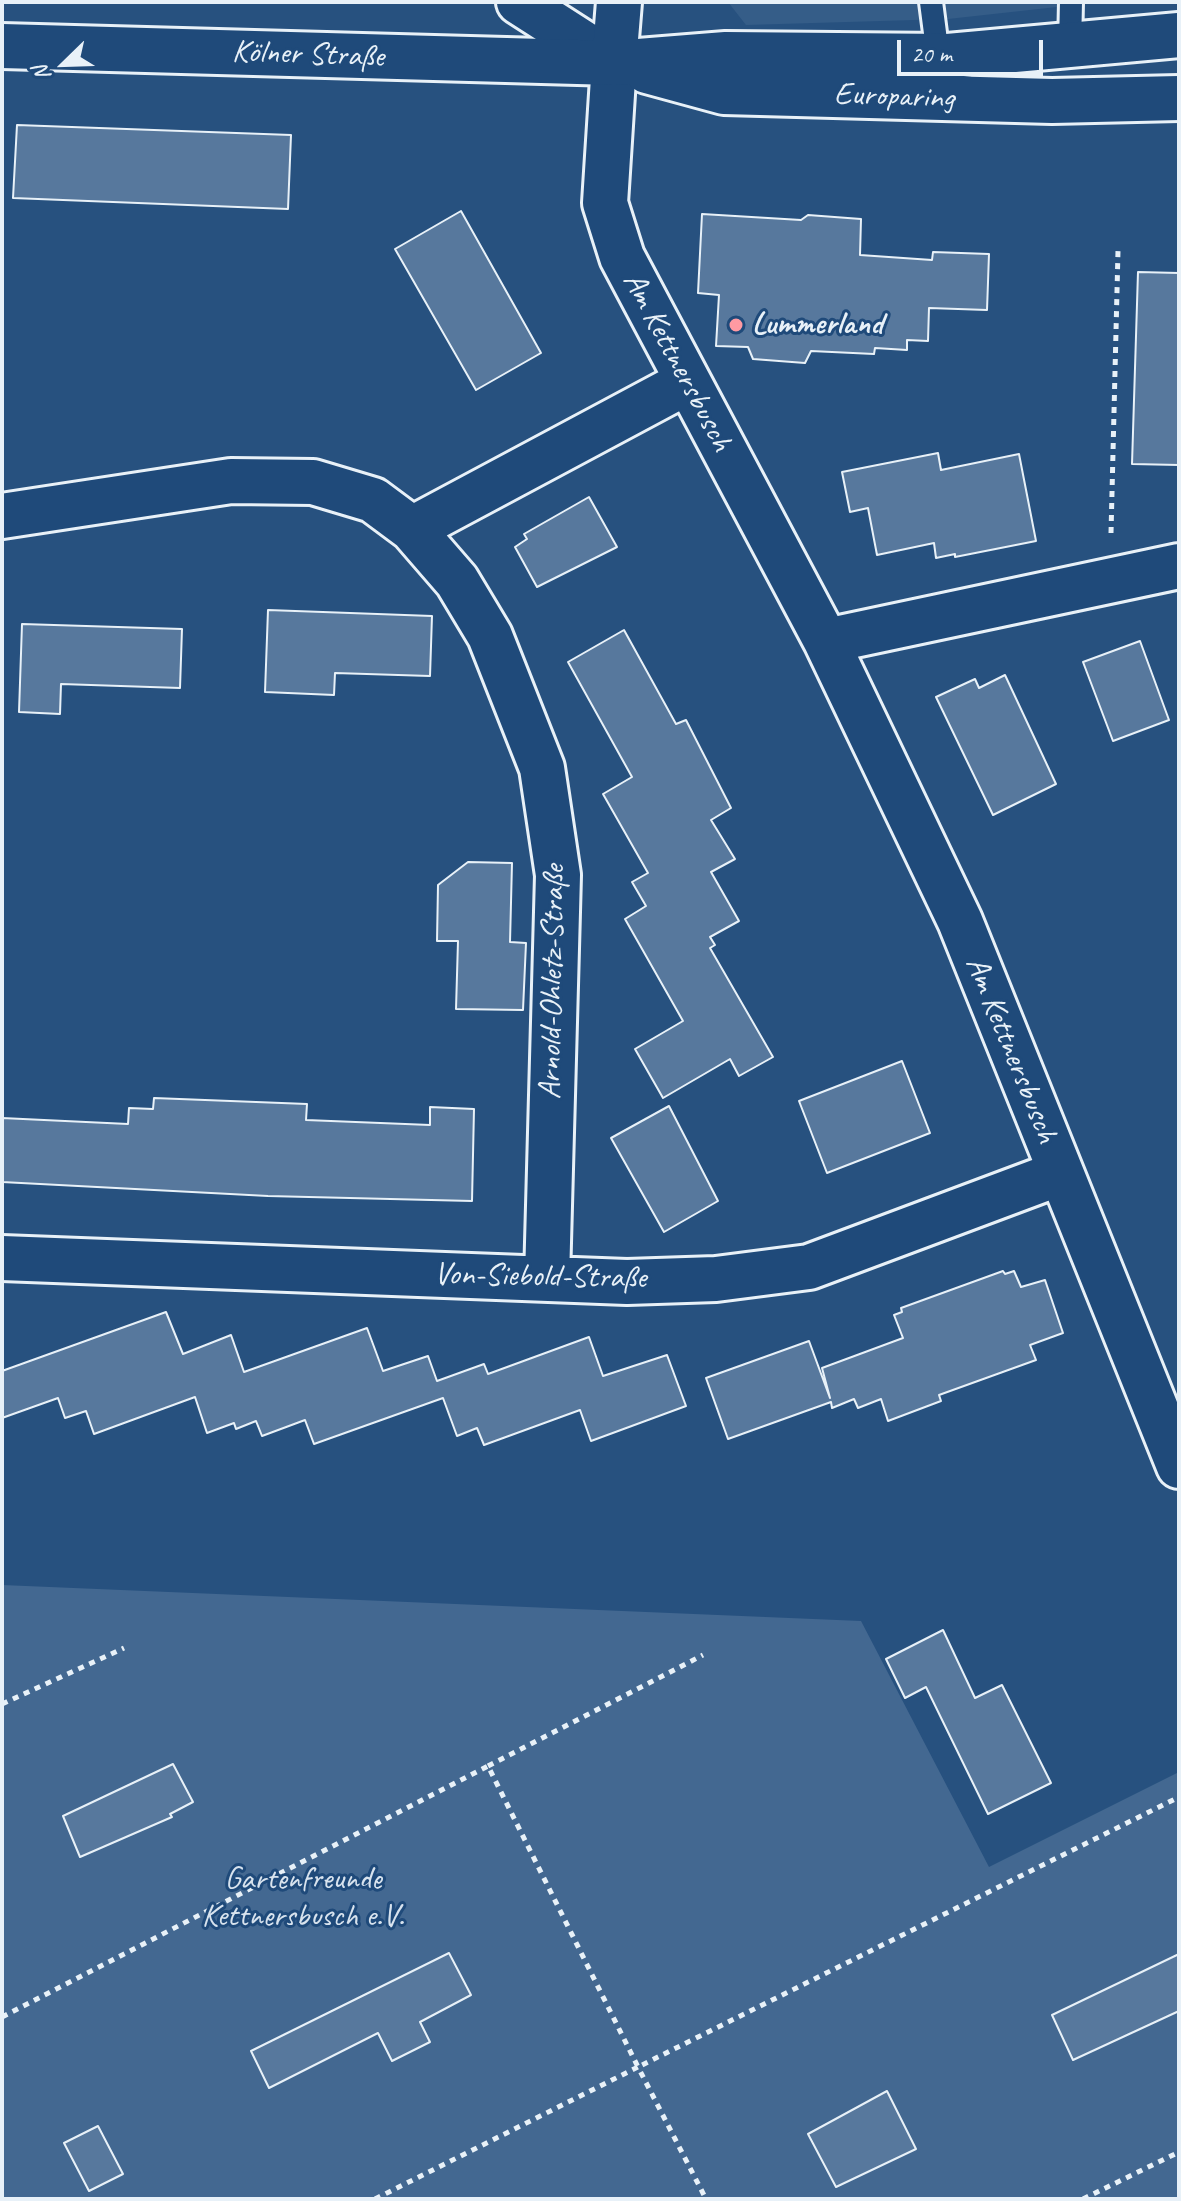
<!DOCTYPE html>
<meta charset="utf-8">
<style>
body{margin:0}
#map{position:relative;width:1181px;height:2201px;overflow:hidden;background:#27517f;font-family:Caveat,sans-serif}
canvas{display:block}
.frame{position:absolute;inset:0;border:4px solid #e8f1f8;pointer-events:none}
.north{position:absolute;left:24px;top:24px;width:80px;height:80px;-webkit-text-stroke:6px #1f4a7a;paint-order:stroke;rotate:247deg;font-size:22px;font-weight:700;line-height:32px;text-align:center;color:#e8f1f8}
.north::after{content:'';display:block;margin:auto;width:28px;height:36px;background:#e8f1f8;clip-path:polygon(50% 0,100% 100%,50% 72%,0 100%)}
.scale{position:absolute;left:897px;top:40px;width:146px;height:36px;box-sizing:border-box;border:4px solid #e8f1f8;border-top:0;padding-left:10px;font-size:24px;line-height:28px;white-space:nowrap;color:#e8f1f8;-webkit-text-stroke:6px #1f4a7a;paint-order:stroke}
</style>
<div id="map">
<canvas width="1181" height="2201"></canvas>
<div class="frame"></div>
<div class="north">N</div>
<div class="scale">20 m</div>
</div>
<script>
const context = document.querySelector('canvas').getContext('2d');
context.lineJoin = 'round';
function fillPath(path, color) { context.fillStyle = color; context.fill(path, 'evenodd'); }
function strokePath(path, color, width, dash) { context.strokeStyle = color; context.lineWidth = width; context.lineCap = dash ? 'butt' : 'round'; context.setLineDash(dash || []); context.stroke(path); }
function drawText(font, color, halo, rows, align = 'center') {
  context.font = font + ' Caveat,sans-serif'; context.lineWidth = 6; context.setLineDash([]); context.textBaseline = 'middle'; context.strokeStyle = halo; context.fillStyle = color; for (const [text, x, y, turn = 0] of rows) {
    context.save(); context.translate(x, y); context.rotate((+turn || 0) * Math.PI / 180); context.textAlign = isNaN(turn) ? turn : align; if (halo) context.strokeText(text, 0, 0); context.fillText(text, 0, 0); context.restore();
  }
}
const built = new Path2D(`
 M 728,2 L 1102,2 L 948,19 L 746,25 Z`);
const green = new Path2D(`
 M 2,1585 L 861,1621 L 989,1867 L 1179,1772 L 1179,2199 L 2,2199 Z`);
const building = new Path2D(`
 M 17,125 L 291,135 L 288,209 L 13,198 Z
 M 461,211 L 541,353 L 476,390 L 395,249 Z
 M 702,214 L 801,220 L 808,215 L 861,219 L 860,255 L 932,260 L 933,252 L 989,254 L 987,310 L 929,308 L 928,341 L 907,340 L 907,350 L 875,348 L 874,354 L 811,351 L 805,363 L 753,359 L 748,347 L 716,346 L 719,295 L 698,293 Z
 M 1138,272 L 1179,273 L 1179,465 L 1132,464 Z
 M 938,453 L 941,470 L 1019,454 L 1036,541 L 955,557 L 955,554 L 936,558 L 934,543 L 877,555 L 868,508 L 850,512 L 842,472 Z
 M 589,497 L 617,547 L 537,587 L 515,547 L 527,539 L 524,534 Z
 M 268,610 L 432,616 L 430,676 L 335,673 L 334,695 L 265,692 Z
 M 22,624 L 182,629 L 180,688 L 61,684 L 60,714 L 19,712 Z
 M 624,630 L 676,724 L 686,720 L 731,808 L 711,820 L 735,859 L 711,872 L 739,921 L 710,937 L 715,945 L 710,948 L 773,1057 L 739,1076 L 730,1059 L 663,1098 L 635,1049 L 683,1021 L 625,919 L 646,906 L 632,882 L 648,873 L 603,794 L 632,777 L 568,662 Z
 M 1140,641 L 1169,720 L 1113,741 L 1083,662 Z
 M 1005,675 L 1056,784 L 993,815 L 936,697 L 975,679 L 979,688 Z
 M 468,862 L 512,863 L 510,942 L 526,943 L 523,1010 L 456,1009 L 458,941 L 437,941 L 438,885 Z
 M 902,1061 L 930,1133 L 827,1173 L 799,1101 Z
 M 154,1098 L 307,1104 L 306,1120 L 430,1125 L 430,1107 L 474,1109 L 472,1201 L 268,1196 L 2,1182 L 2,1118 L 128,1124 L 129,1108 L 153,1109 Z
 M 669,1106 L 718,1201 L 664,1232 L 611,1138 Z
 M 1003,1271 L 1005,1274 L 1014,1271 L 1021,1287 L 1045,1280 L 1063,1333 L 1030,1345 L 1036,1360 L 939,1395 L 941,1401 L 888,1421 L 881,1399 L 858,1408 L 854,1399 L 832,1408 L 831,1402 L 728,1439 L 706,1378 L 809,1341 L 830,1398 L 822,1368 L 903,1338 L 894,1315 L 902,1312 L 901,1308 Z
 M 166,1312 L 183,1354 L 231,1335 L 244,1372 L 367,1328 L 383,1371 L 428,1356 L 437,1381 L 484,1364 L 488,1374 L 589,1337 L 603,1376 L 667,1355 L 686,1406 L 591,1441 L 580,1410 L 484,1445 L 477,1428 L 457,1436 L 443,1398 L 314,1444 L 305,1420 L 262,1436 L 256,1421 L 236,1429 L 234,1423 L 207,1433 L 195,1397 L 94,1434 L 86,1411 L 65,1418 L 58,1398 L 2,1418 L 2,1371 Z
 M 943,1630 L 975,1698 L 1002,1685 L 1051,1783 L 988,1814 L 926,1687 L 905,1698 L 886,1659 Z
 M 173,1764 L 193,1802 L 170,1814 L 172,1817 L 80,1857 L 63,1816 Z
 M 449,1953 L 471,1995 L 420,2022 L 430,2042 L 392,2061 L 378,2033 L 269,2088 L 251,2051 Z
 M 1179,1954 L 1179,2011 L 1073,2060 L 1052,2015 Z
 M 887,2091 L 916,2149 L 836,2187 L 808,2134 Z
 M 98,2126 L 123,2174 L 89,2191 L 64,2143 Z`);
const path = new Path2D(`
 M 1111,533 L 1118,251
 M 2,1704 L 124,1648
 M 488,1766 L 703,1655
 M 2,2017 L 488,1766 L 638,2067 L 1179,1797
 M 375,2199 L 638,2067 L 706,2199
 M 1083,2199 L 1179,2152`);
const lane = new Path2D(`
 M 931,2 L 938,56
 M 1070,47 L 1071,2`);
const street = new Path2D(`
 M 519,2 L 614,63 L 605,203 L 622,257 L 826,641 L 960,921 L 1179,1466
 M 2,516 L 231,481 L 313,482 L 373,500 L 412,529 L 457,581 L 490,636 L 542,768 L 558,875 L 547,1279
 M 412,529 L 687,382
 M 826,641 L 1179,566
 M 2,1258 L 627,1282 L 716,1279 L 809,1267 L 1060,1173`);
const secondary = new Path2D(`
 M 2,46 L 614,63 L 726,54 L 948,56 L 1179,35
 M 614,63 L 619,2
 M 647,71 L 724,92 L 1052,101 L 1179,98`);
const markers = [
 [736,325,8,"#ff9aa2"]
];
const streetNames = [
 ["Kölner Straße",308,55,2],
 ["Europaring",894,97,2],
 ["Am Kettnersbusch",677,362,62],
 ["Arnold-Ohletz-Straße",553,982,-89],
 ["Am Kettnersbusch",1011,1050,68],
 ["Von-Siebold-Straße",540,1277,1]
];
const poiNames = [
 ["Lummerland",752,325]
];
const parkNames = [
 ["Gartenfreunde",303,1880],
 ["Kettnersbusch e.V.",303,1917]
];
fillPath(built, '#355d88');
fillPath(green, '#436891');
fillPath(building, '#57789d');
strokePath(building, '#e8f1f8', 2);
strokePath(lane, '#e8f1f8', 28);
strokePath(street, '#e8f1f8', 50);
strokePath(secondary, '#e8f1f8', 50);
strokePath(path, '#e8f1f8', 5, [6, 6]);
strokePath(lane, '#1f4a7a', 22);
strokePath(street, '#1f4a7a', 44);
strokePath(secondary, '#1f4a7a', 44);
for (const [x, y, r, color] of markers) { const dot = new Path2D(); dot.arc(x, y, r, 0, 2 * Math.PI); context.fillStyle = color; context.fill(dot); strokePath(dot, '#1f4a7a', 3); }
drawText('32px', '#e8f1f8', '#1f4a7a', streetNames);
drawText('bold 32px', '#e8f1f8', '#1f4a7a', poiNames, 'left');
drawText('32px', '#d8e3ee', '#1f4a7a', parkNames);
</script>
